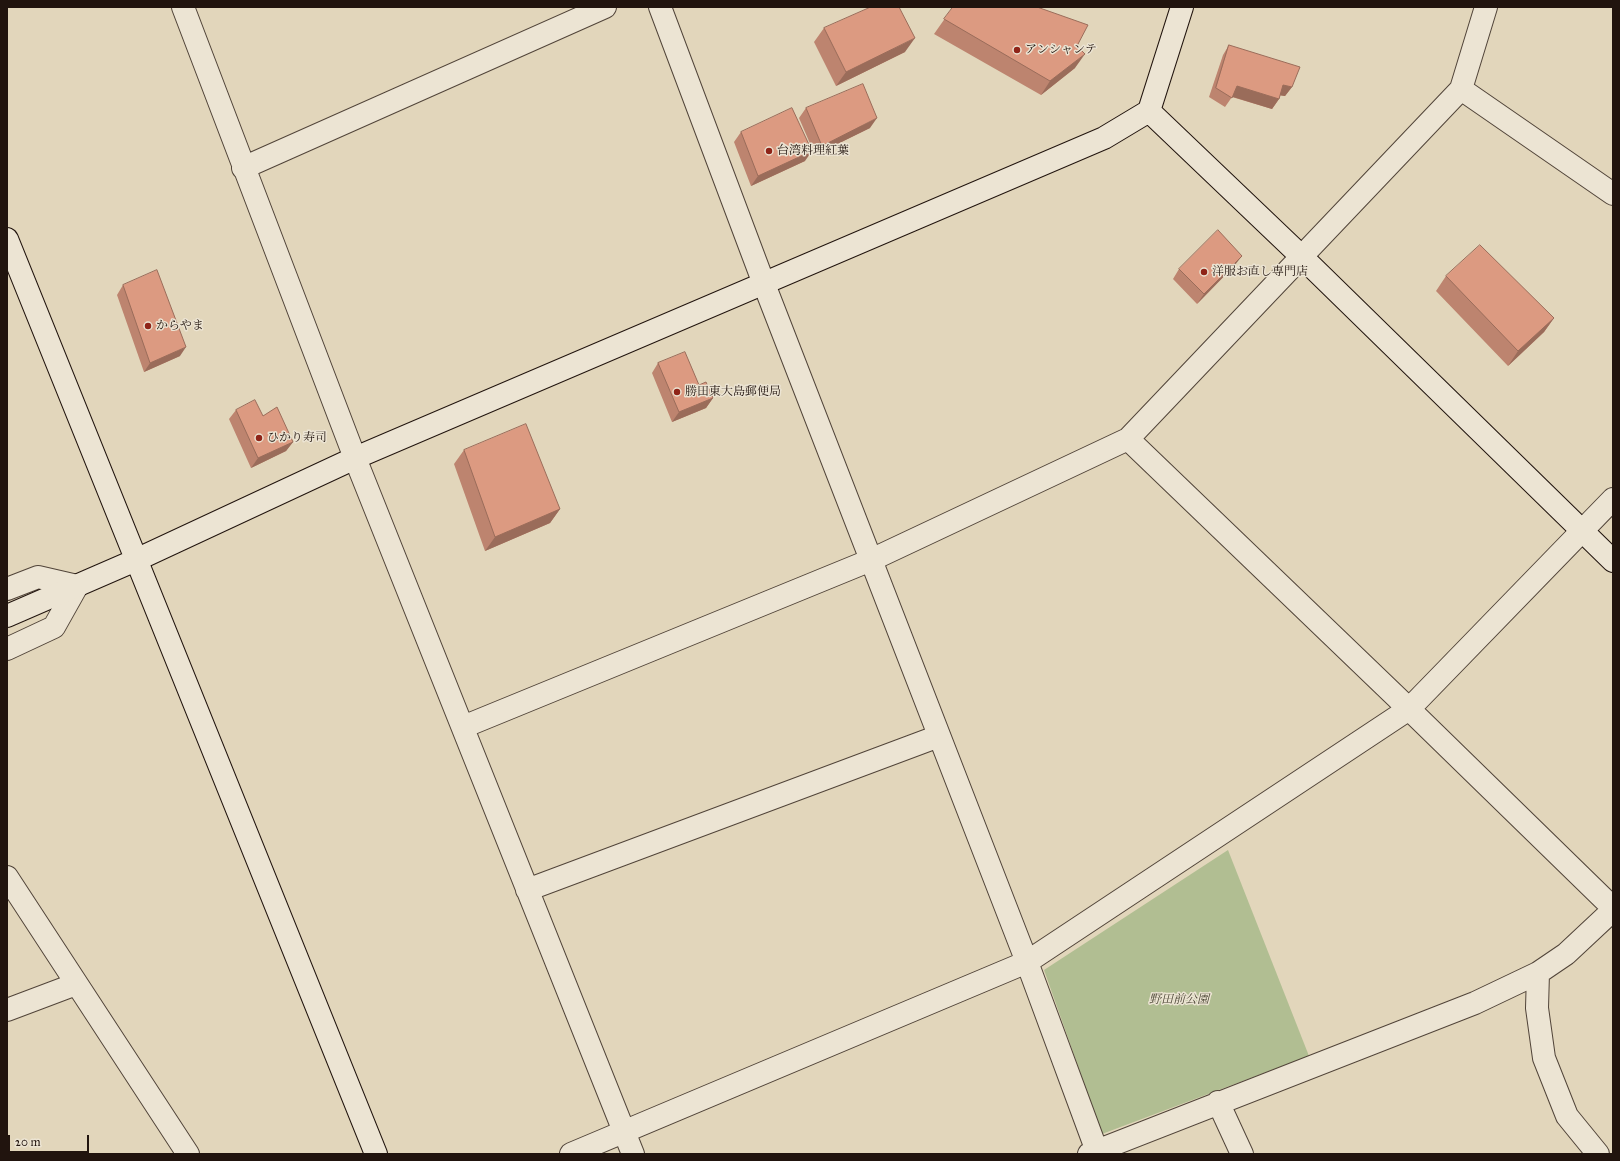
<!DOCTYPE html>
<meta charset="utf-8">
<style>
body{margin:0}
#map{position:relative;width:1620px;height:1161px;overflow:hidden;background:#e2d6bb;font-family:"IM FELL Great Primer",serif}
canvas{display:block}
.frame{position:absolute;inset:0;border:8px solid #21140e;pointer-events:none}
.scale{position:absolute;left:8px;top:1135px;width:81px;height:18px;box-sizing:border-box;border:2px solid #21140e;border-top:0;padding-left:5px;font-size:12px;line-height:14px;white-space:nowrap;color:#21140e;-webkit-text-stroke:3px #ece4d3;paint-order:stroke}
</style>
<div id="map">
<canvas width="1620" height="1161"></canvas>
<div class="frame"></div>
<div class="scale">20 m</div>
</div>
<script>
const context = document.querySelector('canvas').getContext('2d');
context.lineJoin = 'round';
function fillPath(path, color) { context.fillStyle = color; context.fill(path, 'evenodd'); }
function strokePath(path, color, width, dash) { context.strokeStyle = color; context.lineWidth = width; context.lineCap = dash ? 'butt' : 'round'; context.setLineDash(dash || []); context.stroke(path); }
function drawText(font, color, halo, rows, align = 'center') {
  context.font = font + ' "IM FELL Great Primer","Noto Serif JP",serif'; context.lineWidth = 3; context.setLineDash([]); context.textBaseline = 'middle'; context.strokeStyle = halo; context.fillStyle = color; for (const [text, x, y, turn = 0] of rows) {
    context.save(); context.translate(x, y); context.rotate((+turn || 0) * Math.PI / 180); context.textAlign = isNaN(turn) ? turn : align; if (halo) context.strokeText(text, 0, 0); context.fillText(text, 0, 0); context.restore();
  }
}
const green = new Path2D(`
 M 1228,850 L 1309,1056 L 1102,1134 L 1044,970 Z`);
const street = new Path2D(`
 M 183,7 L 355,458 L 633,1154
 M 660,7 L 764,284 L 1027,962 L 1098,1154
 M 1461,89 L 1613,194
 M 243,168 L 605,7
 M 1128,439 L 1409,709 L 1613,908
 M 7,589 L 38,577 L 77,586 L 54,627 L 7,649
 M 463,727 L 871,560 L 1128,439 L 1461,89 L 1486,7
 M 7,877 L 188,1154
 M 527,890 L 939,736
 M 1538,973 L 1537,1008 L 1544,1058 L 1567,1116 L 1598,1154
 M 7,1010 L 76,984
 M 1218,1102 L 1242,1154
 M 571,1154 L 1027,962 L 1409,709 L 1613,499
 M 1089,1154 L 1475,1003 L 1538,973 L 1566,954 L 1613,910`);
const secondary = new Path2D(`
 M 1149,111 L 1302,257 L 1613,561
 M 7,239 L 376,1154
 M 7,616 L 136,560 L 355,458 L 1104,138 L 1149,111 L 1182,7`);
const wall = new Path2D(`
 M 953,7 L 1077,46 L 1075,68 L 1041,95 L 934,34 Z
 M 824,28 L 905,52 L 836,86 L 814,42 Z
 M 1229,45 L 1292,87 L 1285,96 L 1280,95 L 1279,99 L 1272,109 L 1232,97 L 1225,107 L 1209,97 L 1223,55 Z
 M 806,108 L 870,128 L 815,155 L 799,118 Z
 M 741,132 L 805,161 L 751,186 L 734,142 Z
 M 1235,265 L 1197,304 L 1173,279 L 1179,269 Z
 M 1446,276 L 1554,318 L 1544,332 L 1508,366 L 1436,291 Z
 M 123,285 L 180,356 L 144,372 L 117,295 Z
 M 658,363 L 699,385 L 713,398 L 706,408 L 672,422 L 652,373 Z
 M 236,410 L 293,442 L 286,451 L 251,468 L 229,419 Z
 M 464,450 L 560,509 L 550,523 L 485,551 L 454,464 Z`);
const shadedWall = new Path2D(`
 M 915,38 L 905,52 L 836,86 L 846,72 Z
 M 1085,54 L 1075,68 L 1041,95 L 1050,81 Z
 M 1283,85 L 1292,87 L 1285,96 L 1277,95 Z
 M 1237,86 L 1279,99 L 1272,109 L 1230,96 Z
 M 877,118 L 870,128 L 815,155 L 822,146 Z
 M 812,151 L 805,161 L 751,186 L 758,176 Z
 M 1242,256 L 1235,265 L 1197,304 L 1204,294 Z
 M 1554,318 L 1544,332 L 1508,366 L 1518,351 Z
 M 186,347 L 180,356 L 144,372 L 150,363 Z
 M 713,398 L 706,408 L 672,422 L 679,412 Z
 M 293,442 L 286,451 L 251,468 L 258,458 Z
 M 560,509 L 550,523 L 485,551 L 495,537 Z`);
const building = new Path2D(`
 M 871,7 L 899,7 L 915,38 L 846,72 L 824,28 Z
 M 953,7 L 1037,7 L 1088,25 L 1077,46 L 1085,54 L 1050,81 L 944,19 Z
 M 1229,45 L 1300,67 L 1292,87 L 1283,85 L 1279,99 L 1237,86 L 1232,98 L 1216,88 Z
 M 863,84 L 877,118 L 822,146 L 806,108 Z
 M 792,108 L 812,151 L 758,176 L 741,132 Z
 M 1218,230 L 1242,256 L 1204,294 L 1179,269 Z
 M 1480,245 L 1554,318 L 1518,351 L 1446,276 Z
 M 157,270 L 186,347 L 150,363 L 123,285 Z
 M 685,352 L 699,385 L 706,382 L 713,398 L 679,412 L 658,363 Z
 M 255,400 L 263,416 L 277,407 L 293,442 L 258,458 L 236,410 Z
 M 526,424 L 560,509 L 495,537 L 464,450 Z`);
const markers = [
 [1017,50,4,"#8f2418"],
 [769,151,4,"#8f2418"],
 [1204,272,4,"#8f2418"],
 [148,326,4,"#8f2418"],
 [677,392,4,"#8f2418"],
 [259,438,4,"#8f2418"]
];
const poiNames = [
 ["アンシャンテ",1025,50],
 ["台湾料理紅葉",777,151],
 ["洋服お直し専門店",1212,272],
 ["からやま",156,326],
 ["勝田東大島郵便局",685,392],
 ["ひかり寿司",267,438]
];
const parkNames = [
 ["野田前公園",1179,1000]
];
fillPath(green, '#b1be92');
strokePath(street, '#514439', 24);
strokePath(secondary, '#21140e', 24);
strokePath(street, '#ece4d3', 22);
strokePath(secondary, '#ece4d3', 22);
fillPath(wall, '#bd846f');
fillPath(shadedWall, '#9a6c5a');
fillPath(building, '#dc9a81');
strokePath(building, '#9a6c5a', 1);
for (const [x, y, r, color] of markers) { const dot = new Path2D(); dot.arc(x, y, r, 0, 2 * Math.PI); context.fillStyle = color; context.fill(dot); strokePath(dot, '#ece4d3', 1.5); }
drawText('12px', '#21140e', '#ece4d3', poiNames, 'left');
drawText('italic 12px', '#4c4736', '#ece4d3', parkNames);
</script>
